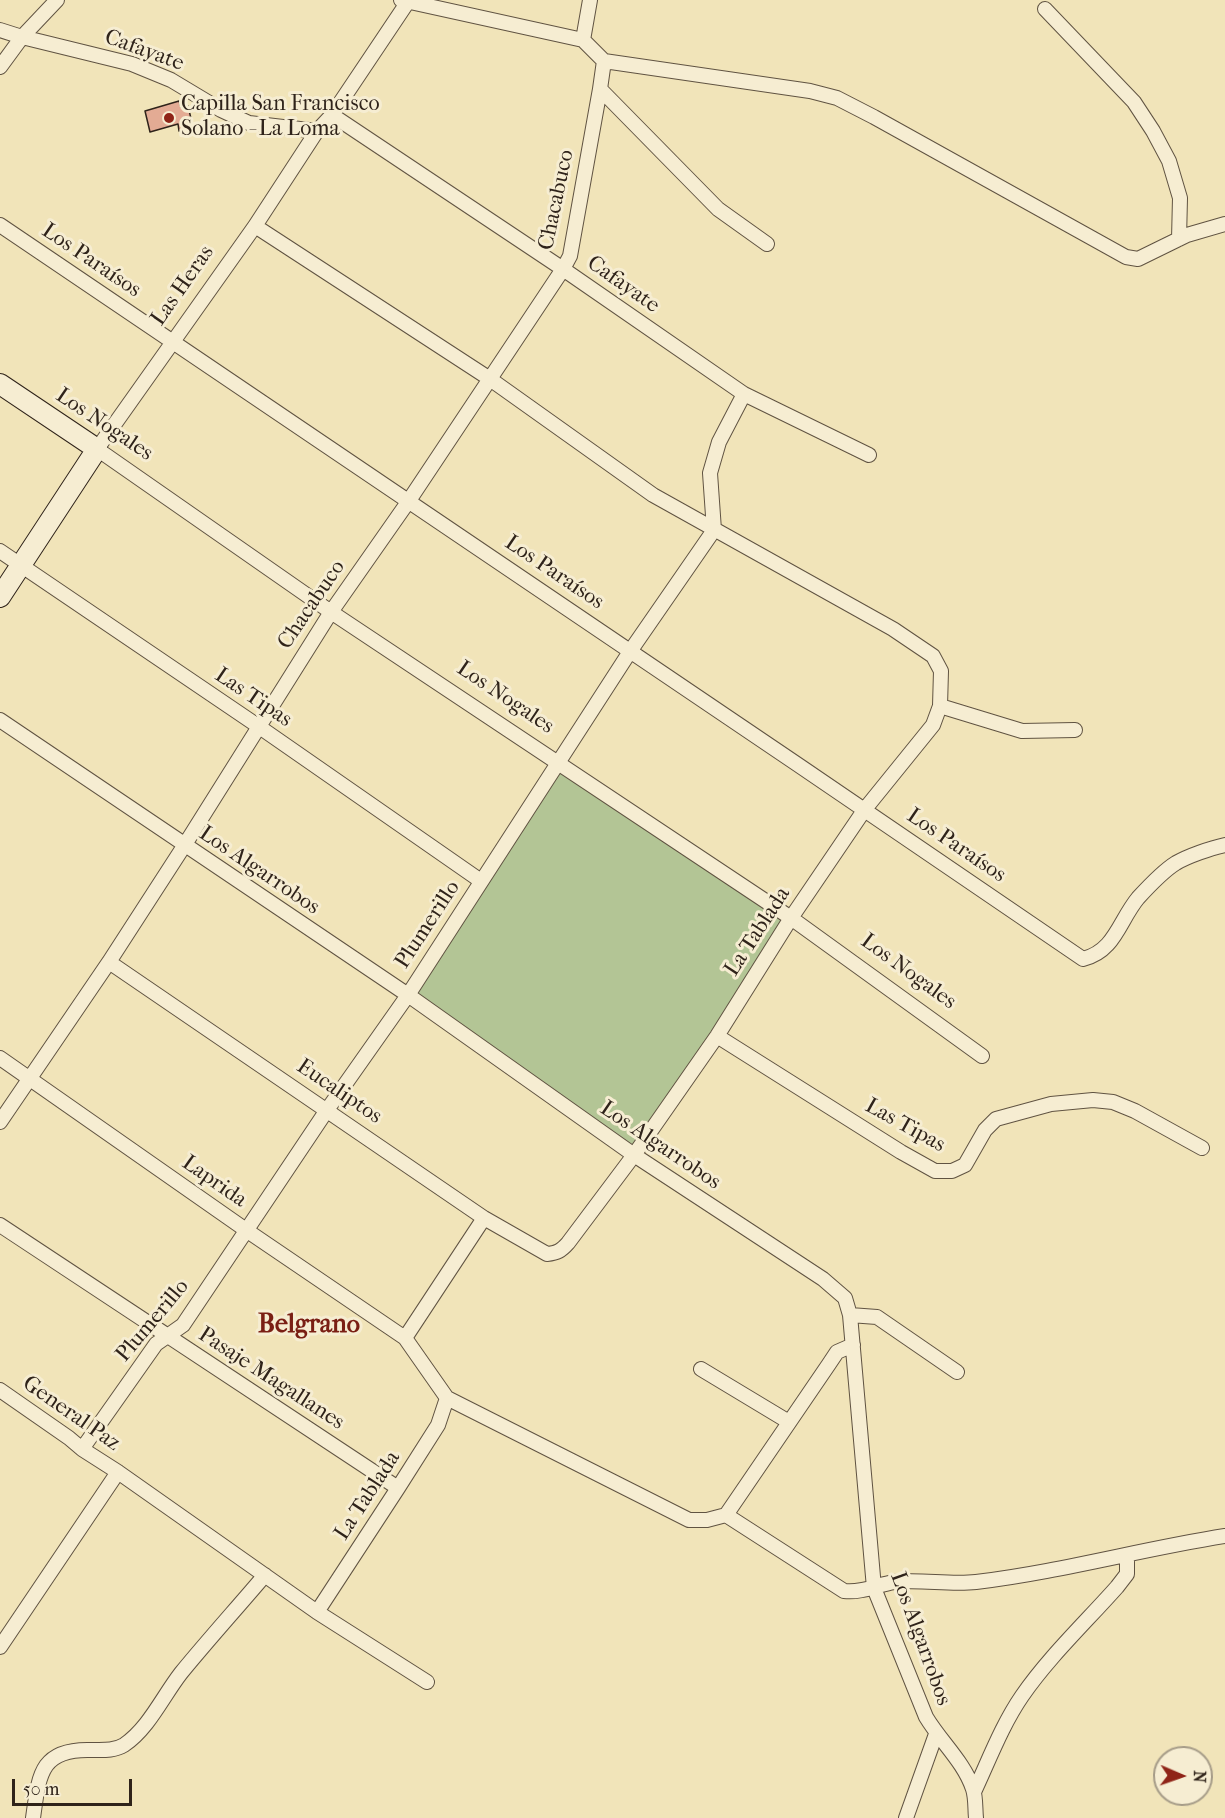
<!DOCTYPE html>
<meta charset="utf-8">
<style>
body{margin:0}
#map{position:relative;width:1225px;height:1818px;overflow:hidden;background:#f1e4b9;font-family:"IM FELL French Canon",serif}
canvas{display:block}
.north{position:absolute;left:1153px;top:1746px;width:60px;height:60px;box-sizing:border-box;background:#f6edd2;border:2px solid #a69c88;border-radius:50%;rotate:92deg;font-size:16px;font-weight:700;line-height:24px;text-align:center;color:#2f231a}
.north::after{content:'';display:block;margin:auto;width:21px;height:27px;background:#8f2418;clip-path:polygon(50% 0,100% 100%,50% 72%,0 100%)}
.scale{position:absolute;left:12px;top:1779px;width:120px;height:27px;box-sizing:border-box;border:3px solid #2f231a;border-top:0;padding-left:8px;font-size:18px;line-height:21px;white-space:nowrap;color:#2f231a;-webkit-text-stroke:4px #f6edd2;paint-order:stroke}
</style>
<div id="map">
<canvas width="1225" height="1818"></canvas>
<div class="north">N</div>
<div class="scale">50 m</div>
</div>
<script>
const context = document.querySelector('canvas').getContext('2d');
context.lineJoin = 'round';
function fillPath(path, color) { context.fillStyle = color; context.fill(path, 'evenodd'); }
function strokePath(path, color, width, dash) { context.strokeStyle = color; context.lineWidth = width; context.lineCap = dash ? 'butt' : 'round'; context.setLineDash(dash || []); context.stroke(path); }
function drawText(font, color, halo, rows, align = 'center') {
  context.font = font + ' "IM FELL French Canon",serif'; context.lineWidth = 6; context.setLineDash([]); context.textBaseline = 'middle'; context.strokeStyle = halo; context.fillStyle = color; for (const [text, x, y, turn = 0] of rows) {
    context.save(); context.translate(x, y); context.rotate((+turn || 0) * Math.PI / 180); context.textAlign = isNaN(turn) ? turn : align; if (halo) context.strokeText(text, 0, 0); context.fillText(text, 0, 0); context.restore();
  }
}
const green = new Path2D(`
 M 558,762 L 791,918 L 634,1155 L 408,995 Z`);
const building = new Path2D(`
 M 179,101 L 181,107 L 188,106 L 193,127 L 179,131 L 178,124 L 150,132 L 145,111 Z`);
const street = new Path2D(`
 M 401,0 L 583,40
 M 407,3 L 332,115 L 317,131 L 255,226 L 97,449 L 331,612 L 791,918 L 982,1056
 M 1045,9 L 1134,102 L 1153,131 L 1169,161 L 1180,198 L 1179,239
 M 0,30 L 22,37 L 132,64 L 171,80 L 221,110 L 249,123 L 317,131
 M 583,40 L 604,61 L 810,91 L 837,98 L 874,117 L 1126,257 L 1138,259 L 1187,235 L 1225,224
 M 583,40 L 590,0
 M 604,61 L 600,89 L 718,209 L 767,244
 M 0,67 L 22,37 L 57,0
 M 332,115 L 563,269 L 744,394 L 869,455
 M 0,225 C 362,469 723,713 1083,959 C 1115,951 1119,921 1138,898 C 1149,886 1163,871 1176,863 C 1188,856 1211,848 1225,845
 M 0,551 L 258,726 L 481,881
 M 940,706 L 1022,731 L 1075,730
 M 0,720 L 408,995 L 634,1155 L 823,1279 L 845,1298 L 850,1315 L 874,1588 L 926,1717 C 941,1742 964,1762 973,1789 C 976,1798 975,1809 976,1818
 M 109,962 L 484,1218 L 547,1254 C 557,1253 561,1251 568,1243 L 634,1155 L 717,1036 L 791,918 L 865,809 L 933,725 L 940,706 L 941,671 L 933,656 L 893,629 L 653,495 L 490,379 L 255,226
 M 717,1036 L 901,1152 L 935,1171 L 952,1171 L 965,1165 L 985,1130 L 996,1119 L 1051,1104 L 1093,1100 L 1113,1102 L 1135,1111 L 1202,1148
 M 0,1058 L 246,1230 L 405,1338 L 447,1398 L 689,1520 L 707,1520 L 726,1515 L 844,1591 C 862,1593 877,1585 894,1582 C 921,1579 949,1585 976,1582 C 1060,1572 1142,1549 1225,1536
 M 0,1122 L 109,962 L 184,846 L 331,612 L 408,502 L 563,269 L 570,256 L 600,89
 M 0,1225 L 398,1488
 M 850,1315 L 877,1317 L 957,1372
 M 405,1338 L 484,1218
 M 701,1369 L 789,1422
 M 0,1390 L 69,1438 L 82,1449 L 118,1472 L 317,1612 L 427,1682
 M 82,1449 L 156,1344 L 183,1325 L 327,1110 L 408,995 L 631,650 L 714,530 L 710,473 L 719,442 L 744,394
 M 726,1515 L 829,1364 L 837,1352 L 853,1345
 M 317,1612 L 398,1488 L 438,1425 L 447,1398
 M 0,1647 L 118,1472
 M 974,1792 C 989,1760 1002,1725 1022,1696 C 1049,1657 1085,1623 1117,1587 L 1127,1574 L 1127,1555
 M 33,1818 C 39,1775 40,1748 92,1750 C 103,1750 114,1751 124,1745 C 149,1728 163,1696 181,1673 C 208,1640 237,1608 265,1575
 M 906,1818 L 936,1734`);
const secondary = new Path2D(`
 M 0,384 L 97,449 L 0,597`);
const markers = [
 [169,118,6,"#8f2418"]
];
const streetNames = [
 ["Cafayate",144,51,20],
 ["Chacabuco",557,200,-78],
 ["Los Paraísos",91,261,34],
 ["Cafayate",623,285,35],
 ["Las Heras",183,286,-55],
 ["Los Nogales",104,425,34],
 ["Los Paraísos",554,573,34],
 ["Chacabuco",312,605,-56],
 ["Las Tipas",253,698,34],
 ["Los Nogales",505,698,34],
 ["Los Paraísos",956,846,34],
 ["Los Algarrobos",259,871,34],
 ["Plumerillo",428,925,-57],
 ["La Tablada",758,932,-57],
 ["Los Nogales",908,972,36],
 ["Eucaliptos",339,1092,34],
 ["Las Tipas",905,1126,29],
 ["Los Algarrobos",660,1146,34],
 ["Laprida",214,1182,35],
 ["Plumerillo",153,1321,-50],
 ["Pasaje Magallanes",271,1379,33],
 ["General Paz",71,1414,35],
 ["La Tablada",368,1496,-57],
 ["Los Algarrobos",920,1639,70]
];
const poiNames = [
 ["Capilla San Francisco",181,105],
 ["Solano - La Loma",181,130]
];
const quarterNames = [
 ["Belgrano",309,1326]
];
fillPath(green, '#b3c595');
fillPath(building, '#e3ab94');
strokePath(building, '#2f231a', 1.5);
strokePath(street, '#605342', 16);
strokePath(secondary, '#2f231a', 22);
strokePath(street, '#f6edd2', 14);
strokePath(secondary, '#f6edd2', 20);
for (const [x, y, r, color] of markers) { const dot = new Path2D(); dot.arc(x, y, r, 0, 2 * Math.PI); context.fillStyle = color; context.fill(dot); strokePath(dot, '#f6edd2', 2); }
drawText('22px', '#2f231a', '#f6edd2', streetNames);
drawText('22px', '#2f231a', '#f6edd2', poiNames, 'left');
drawText('bold 26px', '#7a1f14', '#f6edd2', quarterNames);
</script>
